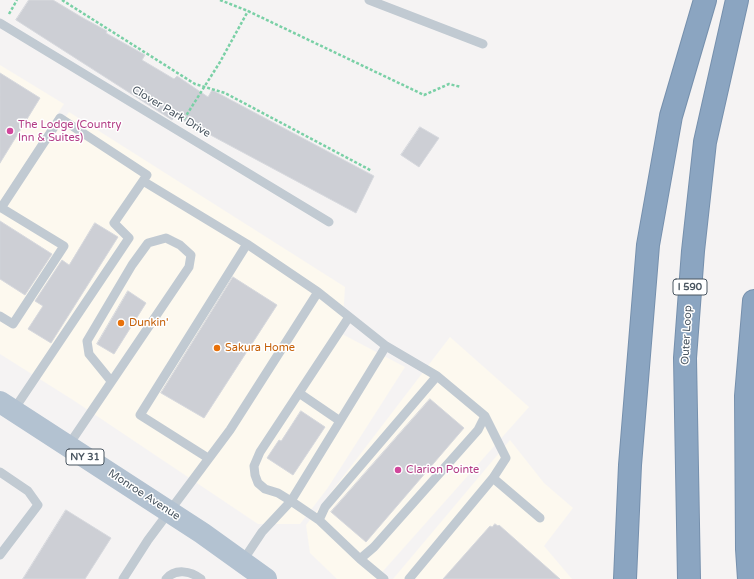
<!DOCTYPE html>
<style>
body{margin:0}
canvas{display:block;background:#f5f3f3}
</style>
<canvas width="754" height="579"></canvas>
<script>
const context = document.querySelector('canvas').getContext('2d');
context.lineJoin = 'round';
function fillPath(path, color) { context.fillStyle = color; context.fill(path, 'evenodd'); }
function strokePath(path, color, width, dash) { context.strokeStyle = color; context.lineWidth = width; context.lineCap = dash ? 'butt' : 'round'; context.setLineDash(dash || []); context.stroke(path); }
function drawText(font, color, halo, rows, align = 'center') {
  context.font = font + ' "Varela Round",sans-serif'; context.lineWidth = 3; context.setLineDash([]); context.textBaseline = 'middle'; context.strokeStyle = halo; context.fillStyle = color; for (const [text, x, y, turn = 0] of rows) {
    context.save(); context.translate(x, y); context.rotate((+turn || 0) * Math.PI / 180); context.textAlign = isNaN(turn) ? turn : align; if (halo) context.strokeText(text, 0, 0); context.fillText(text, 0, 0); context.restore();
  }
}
const commercial = new Path2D(`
 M 0,65 L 64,104 L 0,202 Z
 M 69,112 L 345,287 L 342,334 L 405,367 L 327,489 L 300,524 L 258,524 L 73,400 L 0,354 L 0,212 Z
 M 450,337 L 529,407 L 376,579 L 337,579 L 310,553 L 306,525 Z
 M 510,440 L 544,483 L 573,508 L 544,546 L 572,579 L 393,579 Z`);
const building = new Path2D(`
 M 29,0 L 53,0 L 83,18 L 107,31 L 106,33 L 145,55 L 142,60 L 174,79 L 177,76 L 208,97 L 212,90 L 374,176 L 356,213 L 175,116 L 172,120 L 16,20 Z
 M 0,73 L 40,98 L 0,163 Z
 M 420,127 L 439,138 L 419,167 L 401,155 Z
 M 0,221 L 52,254 L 25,295 L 0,279 Z
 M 95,223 L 118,237 L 51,343 L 28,329 L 43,306 L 35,301 L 62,260 L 69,265 Z
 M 233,277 L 277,305 L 204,418 L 161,393 Z
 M 128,291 L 146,303 L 114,354 L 97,344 Z
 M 430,399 L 464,428 L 366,542 L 331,512 Z
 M 301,411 L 325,427 L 293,475 L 267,458 L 279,440 L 281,441 Z
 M 66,510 L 111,538 L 85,579 L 23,579 Z
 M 495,524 L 498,526 L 499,525 L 560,579 L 443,579 L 490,526 L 492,527 Z`);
const path = new Path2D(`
 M 62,0 L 195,84 L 225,93 L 372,171
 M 220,0 L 248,11 L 424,95 L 449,84 L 461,87
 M 9,14 L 17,0
 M 184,119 L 220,62 L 248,11`);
const service = new Path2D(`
 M 369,0 L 483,44
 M 0,23 L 329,222
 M 0,207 L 64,246 L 13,324 L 0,316
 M 1,208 L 60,118 L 147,175 L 114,223 L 129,238 L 13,411
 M 318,292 L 386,346 L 437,376 L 485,416 L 506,458 L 493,478
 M 437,376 L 325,507 L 319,520 L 360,559 L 374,547 L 478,430 L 485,416
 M 299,393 L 340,421
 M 68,446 L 189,267 L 191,255 L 180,245 L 166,238 L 148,243 L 132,265 L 87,341 L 89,354 L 111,381
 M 208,458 L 140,415 L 247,244
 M 0,472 L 28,491 L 38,505 L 0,555
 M 319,520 L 291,501 L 278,493 L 265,489 L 258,483 L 255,475 L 254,466 L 260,452 L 349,317
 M 360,559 L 384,579
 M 242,562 L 262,532 L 291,501 L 386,346
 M 123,579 L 148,540 L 230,430 L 318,292 L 247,244 L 143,181
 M 166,579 C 175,568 191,571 201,579
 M 409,579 L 493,478 L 540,518`);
const primary = new Path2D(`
 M 0,402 L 202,533 L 266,579`);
const motorway = new Path2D(`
 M 625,579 L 630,465 L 648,245 L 671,116 L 705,0
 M 689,579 L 685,358 L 693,251 L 705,142 L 737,0
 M 749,579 L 747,549 L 746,396 L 754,301`);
const markers = [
 [10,131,4,"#d1479c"],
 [121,323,4,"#e8710a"],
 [217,348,4,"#e8710a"],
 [398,470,4,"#d1479c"]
];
const shields = [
 [690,287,34],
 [85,457,38]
];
const shieldNames = [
 ["I 590",690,287],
 ["NY 31",85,457]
];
const streetNames = [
 ["Clover Park Drive",171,112,31],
 ["Outer Loop",687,335,-87],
 ["Monroe Avenue",144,495,33]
];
const hotelNames = [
 ["The Lodge (Country",18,125],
 ["Inn & Suites)",18,138],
 ["Clarion Pointe",406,470]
];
const foodNames = [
 ["Dunkin'",129,323],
 ["Sakura Home",225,348]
];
fillPath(commercial, '#fdf9ef');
fillPath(building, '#cdcfd5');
strokePath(building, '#d7d9de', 1);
strokePath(motorway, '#7690ad', 24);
strokePath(path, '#7ad0a6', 2.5, [3, 2]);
strokePath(service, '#c1cad2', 9);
strokePath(primary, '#b3c2d1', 22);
strokePath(motorway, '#8ba5c1', 22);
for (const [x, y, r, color] of markers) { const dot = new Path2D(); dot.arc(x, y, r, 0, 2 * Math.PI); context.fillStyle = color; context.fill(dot); strokePath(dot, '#fff', 1.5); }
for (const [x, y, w] of shields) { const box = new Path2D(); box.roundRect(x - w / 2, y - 8, w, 16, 3); context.fillStyle = '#fff'; context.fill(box); strokePath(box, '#4a5661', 1); }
drawText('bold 10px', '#4a5661', null, shieldNames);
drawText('11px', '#4a5661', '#fff', streetNames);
drawText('11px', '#b23c85', '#fff', hotelNames, 'left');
drawText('11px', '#c56008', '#fff', foodNames, 'left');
</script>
